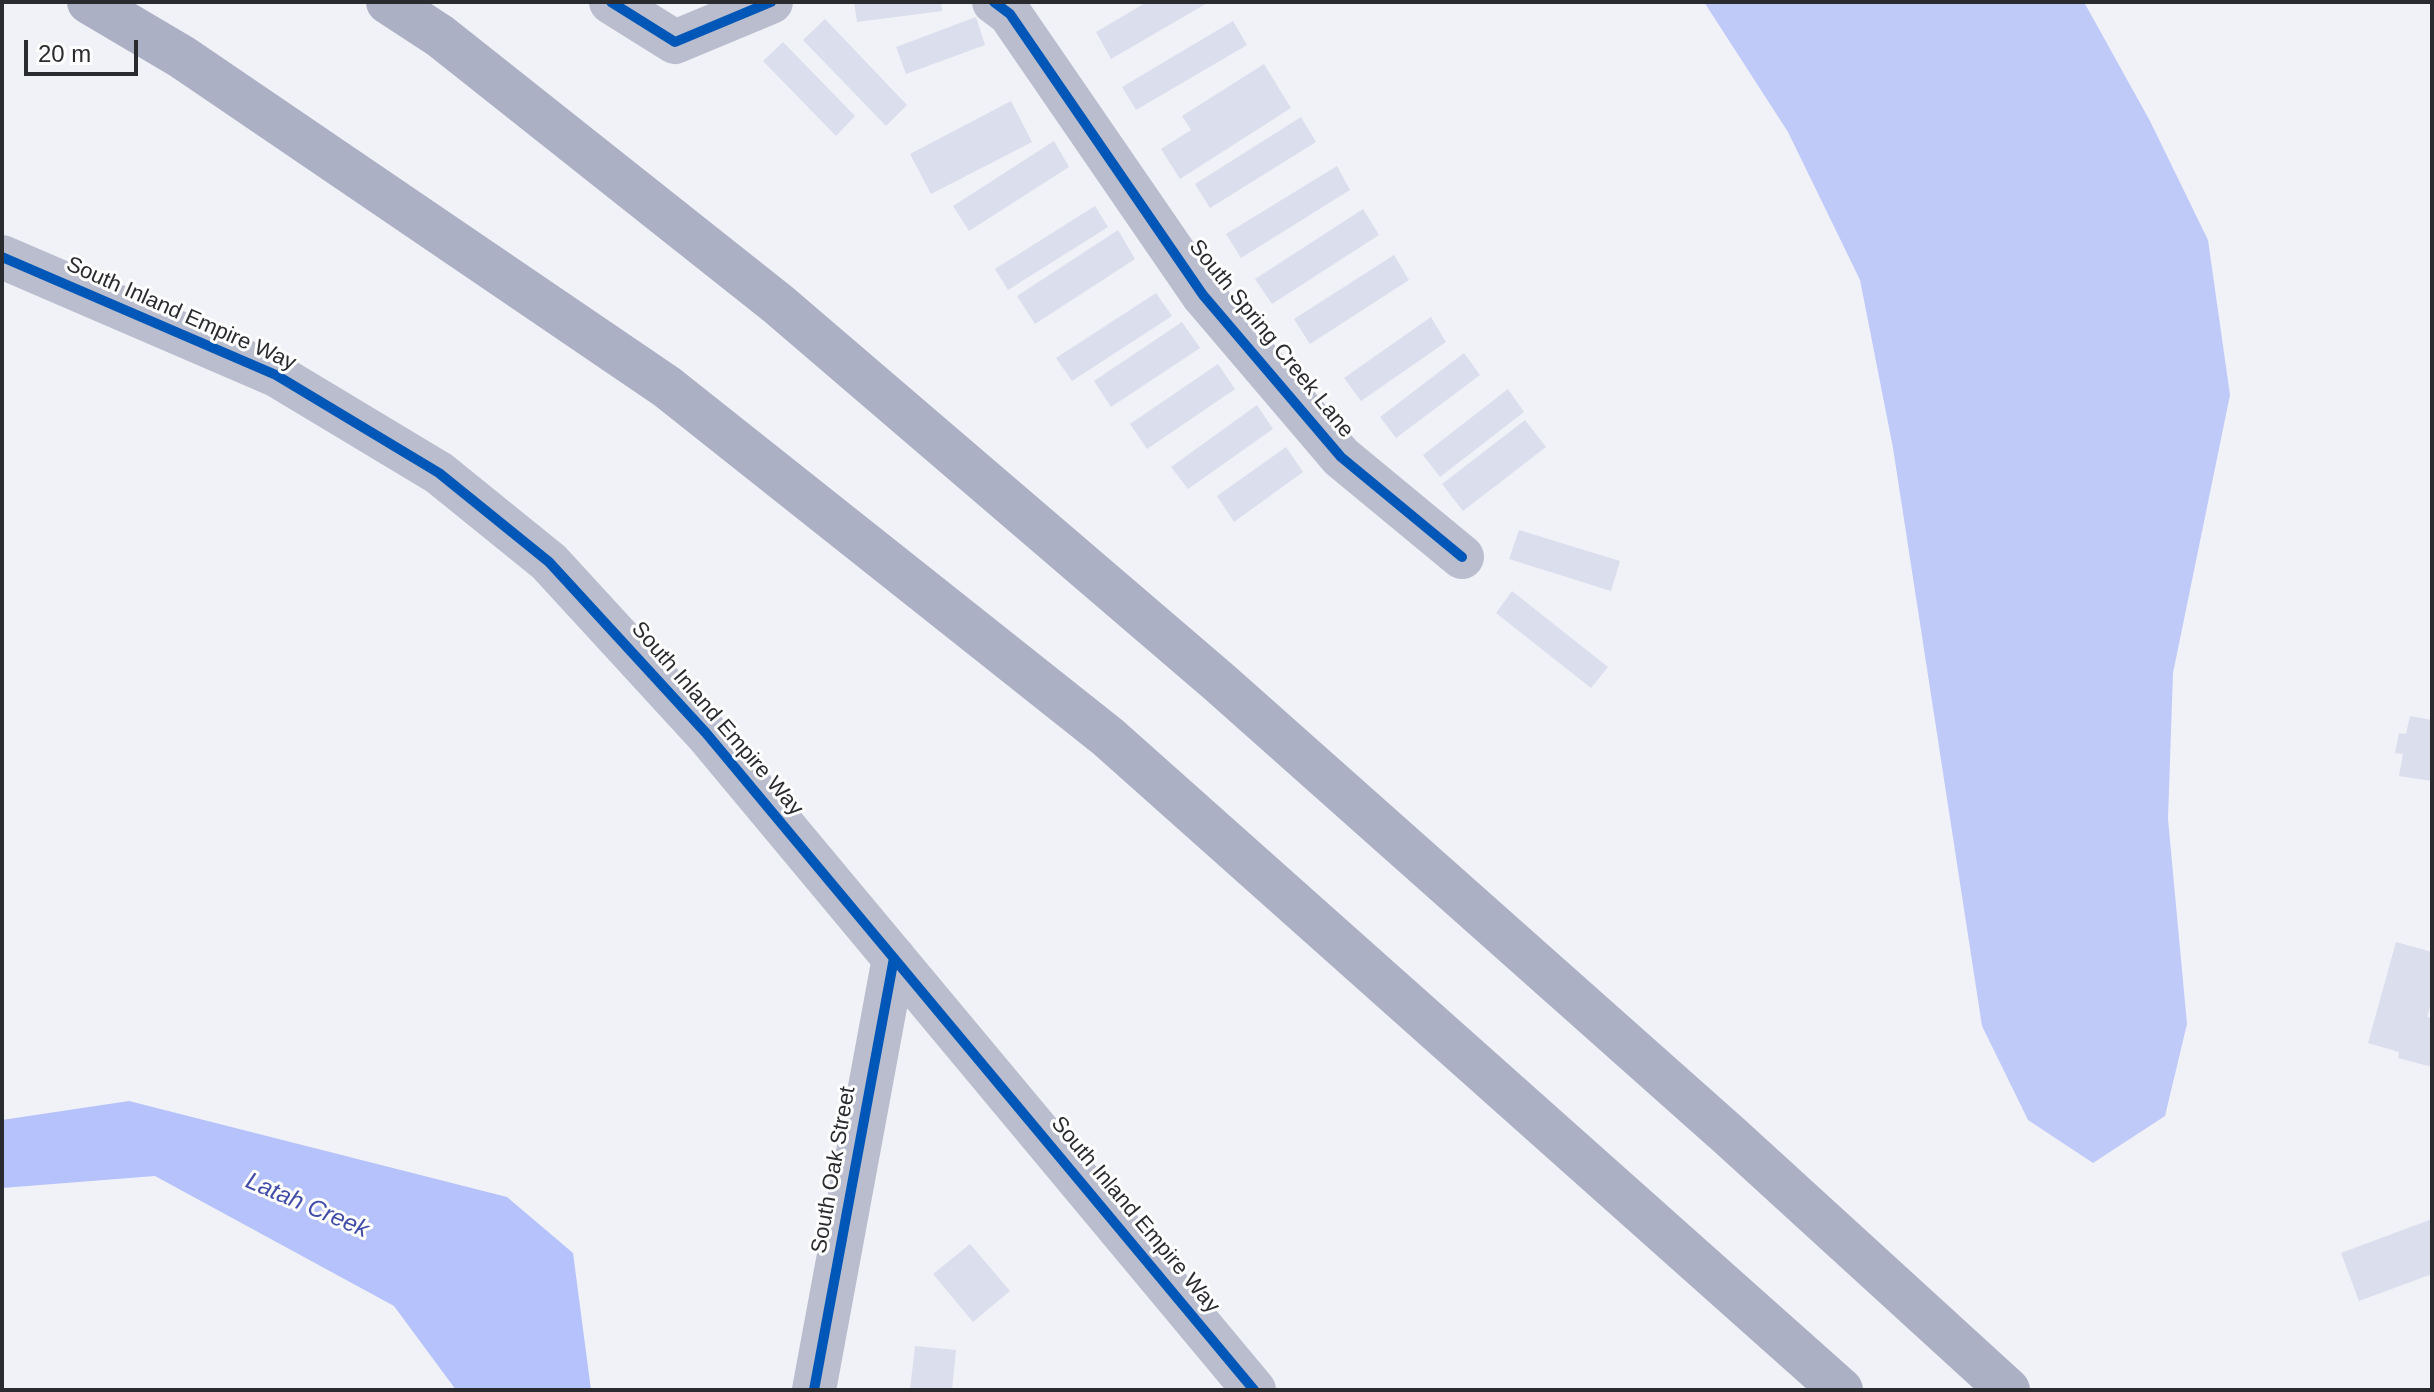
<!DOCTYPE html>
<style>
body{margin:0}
#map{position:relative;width:2434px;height:1392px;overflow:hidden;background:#f1f2f7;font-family:Helvetica,sans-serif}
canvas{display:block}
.frame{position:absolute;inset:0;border:4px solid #2a2b2e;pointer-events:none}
.scale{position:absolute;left:24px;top:40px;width:114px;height:36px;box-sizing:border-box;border:4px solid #2a2b2e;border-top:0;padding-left:10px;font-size:24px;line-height:28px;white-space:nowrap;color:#2a2b2e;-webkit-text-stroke:6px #fefefe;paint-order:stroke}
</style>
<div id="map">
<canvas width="2434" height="1392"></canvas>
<div class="frame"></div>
<div class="scale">20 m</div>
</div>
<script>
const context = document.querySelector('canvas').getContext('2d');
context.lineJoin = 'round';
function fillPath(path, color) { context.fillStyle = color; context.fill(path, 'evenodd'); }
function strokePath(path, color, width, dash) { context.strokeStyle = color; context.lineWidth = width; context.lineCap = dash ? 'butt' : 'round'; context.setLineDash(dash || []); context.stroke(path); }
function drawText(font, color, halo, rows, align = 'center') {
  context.font = font + ' Helvetica,sans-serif'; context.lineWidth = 6; context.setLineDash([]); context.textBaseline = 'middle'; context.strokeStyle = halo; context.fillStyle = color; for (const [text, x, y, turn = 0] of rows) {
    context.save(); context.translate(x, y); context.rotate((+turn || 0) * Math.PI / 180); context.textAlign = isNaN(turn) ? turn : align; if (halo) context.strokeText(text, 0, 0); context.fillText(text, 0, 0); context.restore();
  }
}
const forest = new Path2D(`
 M 1704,2 L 2084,2 L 2150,121 L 2208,240 L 2230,395 L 2173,673 L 2168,819 L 2187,1024 L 2165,1116 L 2093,1163 L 2028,1120 L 1982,1026 L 1893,448 L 1860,280 L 1788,132 Z`);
const water = new Path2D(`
 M 129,1101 L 507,1197 L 573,1253 L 591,1390 L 456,1390 L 394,1306 L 155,1176 L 2,1188 L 2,1120 Z`);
const building = new Path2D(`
 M 854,2 L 941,2 L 942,11 L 857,22 Z
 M 1147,2 L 1209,2 L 1111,59 L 1096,32 Z
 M 976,17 L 985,45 L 906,74 L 896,47 Z
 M 825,19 L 907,105 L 886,126 L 803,40 Z
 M 1233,21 L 1247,45 L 1136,110 L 1122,87 Z
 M 783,42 L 855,116 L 836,136 L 763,61 Z
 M 1264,64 L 1291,108 L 1180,179 L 1161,149 L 1191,130 L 1182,116 Z
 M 1011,101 L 1032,142 L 931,194 L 910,154 Z
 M 1301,117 L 1316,142 L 1210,208 L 1195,184 Z
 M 1054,141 L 1069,167 L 969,231 L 953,206 Z
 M 1337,166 L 1350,190 L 1241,258 L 1226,234 Z
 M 1095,206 L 1108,227 L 1008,290 L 995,269 Z
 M 1363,209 L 1379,235 L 1272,304 L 1255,279 Z
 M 1118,230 L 1135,259 L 1035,324 L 1017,296 Z
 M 1394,255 L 1409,280 L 1310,344 L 1294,319 Z
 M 1156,293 L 1172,316 L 1072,381 L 1056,358 Z
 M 1431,317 L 1446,342 L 1361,401 L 1344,378 Z
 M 1182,322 L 1200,348 L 1111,407 L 1094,381 Z
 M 1464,353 L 1480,375 L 1396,438 L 1380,417 Z
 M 1218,364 L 1235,389 L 1147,449 L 1130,424 Z
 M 1508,389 L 1524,412 L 1440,477 L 1423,455 Z
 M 1257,405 L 1273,429 L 1188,489 L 1171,467 Z
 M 1525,420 L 1546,447 L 1463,511 L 1442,484 Z
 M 1286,447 L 1303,472 L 1234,522 L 1217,496 Z
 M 1519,530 L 1620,561 L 1611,591 L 1509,559 Z
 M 1512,591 L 1608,667 L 1591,688 L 1496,613 Z
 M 2410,716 L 2432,720 L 2432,781 L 2399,776 L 2403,754 L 2395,753 L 2399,733 L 2406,734 Z
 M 2396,942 L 2432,952 L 2432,1000 L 2427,1017 L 2432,1018 L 2432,1067 L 2398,1058 L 2399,1052 L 2368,1043 Z
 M 2432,1219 L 2432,1274 L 2359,1301 L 2341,1253 Z
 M 970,1244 L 1010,1291 L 973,1322 L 933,1274 Z
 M 915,1346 L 956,1350 L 952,1390 L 910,1390 Z`);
const minor = new Path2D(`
 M 611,2 L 675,42 L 771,2
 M 994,2 L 1010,14 L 1203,295 L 1341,457 L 1462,557
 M 2,257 L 276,375 L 439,473 L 549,562 L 706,733 L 1254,1390
 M 814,1390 L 894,958`);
const highway = new Path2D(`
 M 89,2 L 182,57 L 667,387 L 1108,737 L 1841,1390
 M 388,2 L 440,36 L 778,304 L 1219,682 L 1731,1137 L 2008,1390`);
const cycleway = new Path2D(`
 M 611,2 L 675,42 L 771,2
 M 994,2 L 1010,14 L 1203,295 L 1341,457 L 1462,557
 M 2,257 L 276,375 L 439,473 L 549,562 L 706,733 L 1254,1390
 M 814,1390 L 894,958`);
const streetNames = [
 ["South Inland Empire Way",181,314,24],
 ["South Spring Creek Lane",1271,339,51],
 ["South Inland Empire Way",717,719,49],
 ["South Oak Street",834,1170,-80],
 ["South Inland Empire Way",1135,1215,50]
];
const waterNames = [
 ["Latah Creek",307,1206,23]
];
fillPath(forest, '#c0caf9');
fillPath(water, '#b5c2fb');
fillPath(building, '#dadeed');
strokePath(minor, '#b9bdcd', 44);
strokePath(highway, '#acb0c5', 44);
strokePath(cycleway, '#0057b8', 10);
drawText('22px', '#2a2b2e', '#fefefe', streetNames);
drawText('italic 24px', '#404ca8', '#fefefe', waterNames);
</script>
